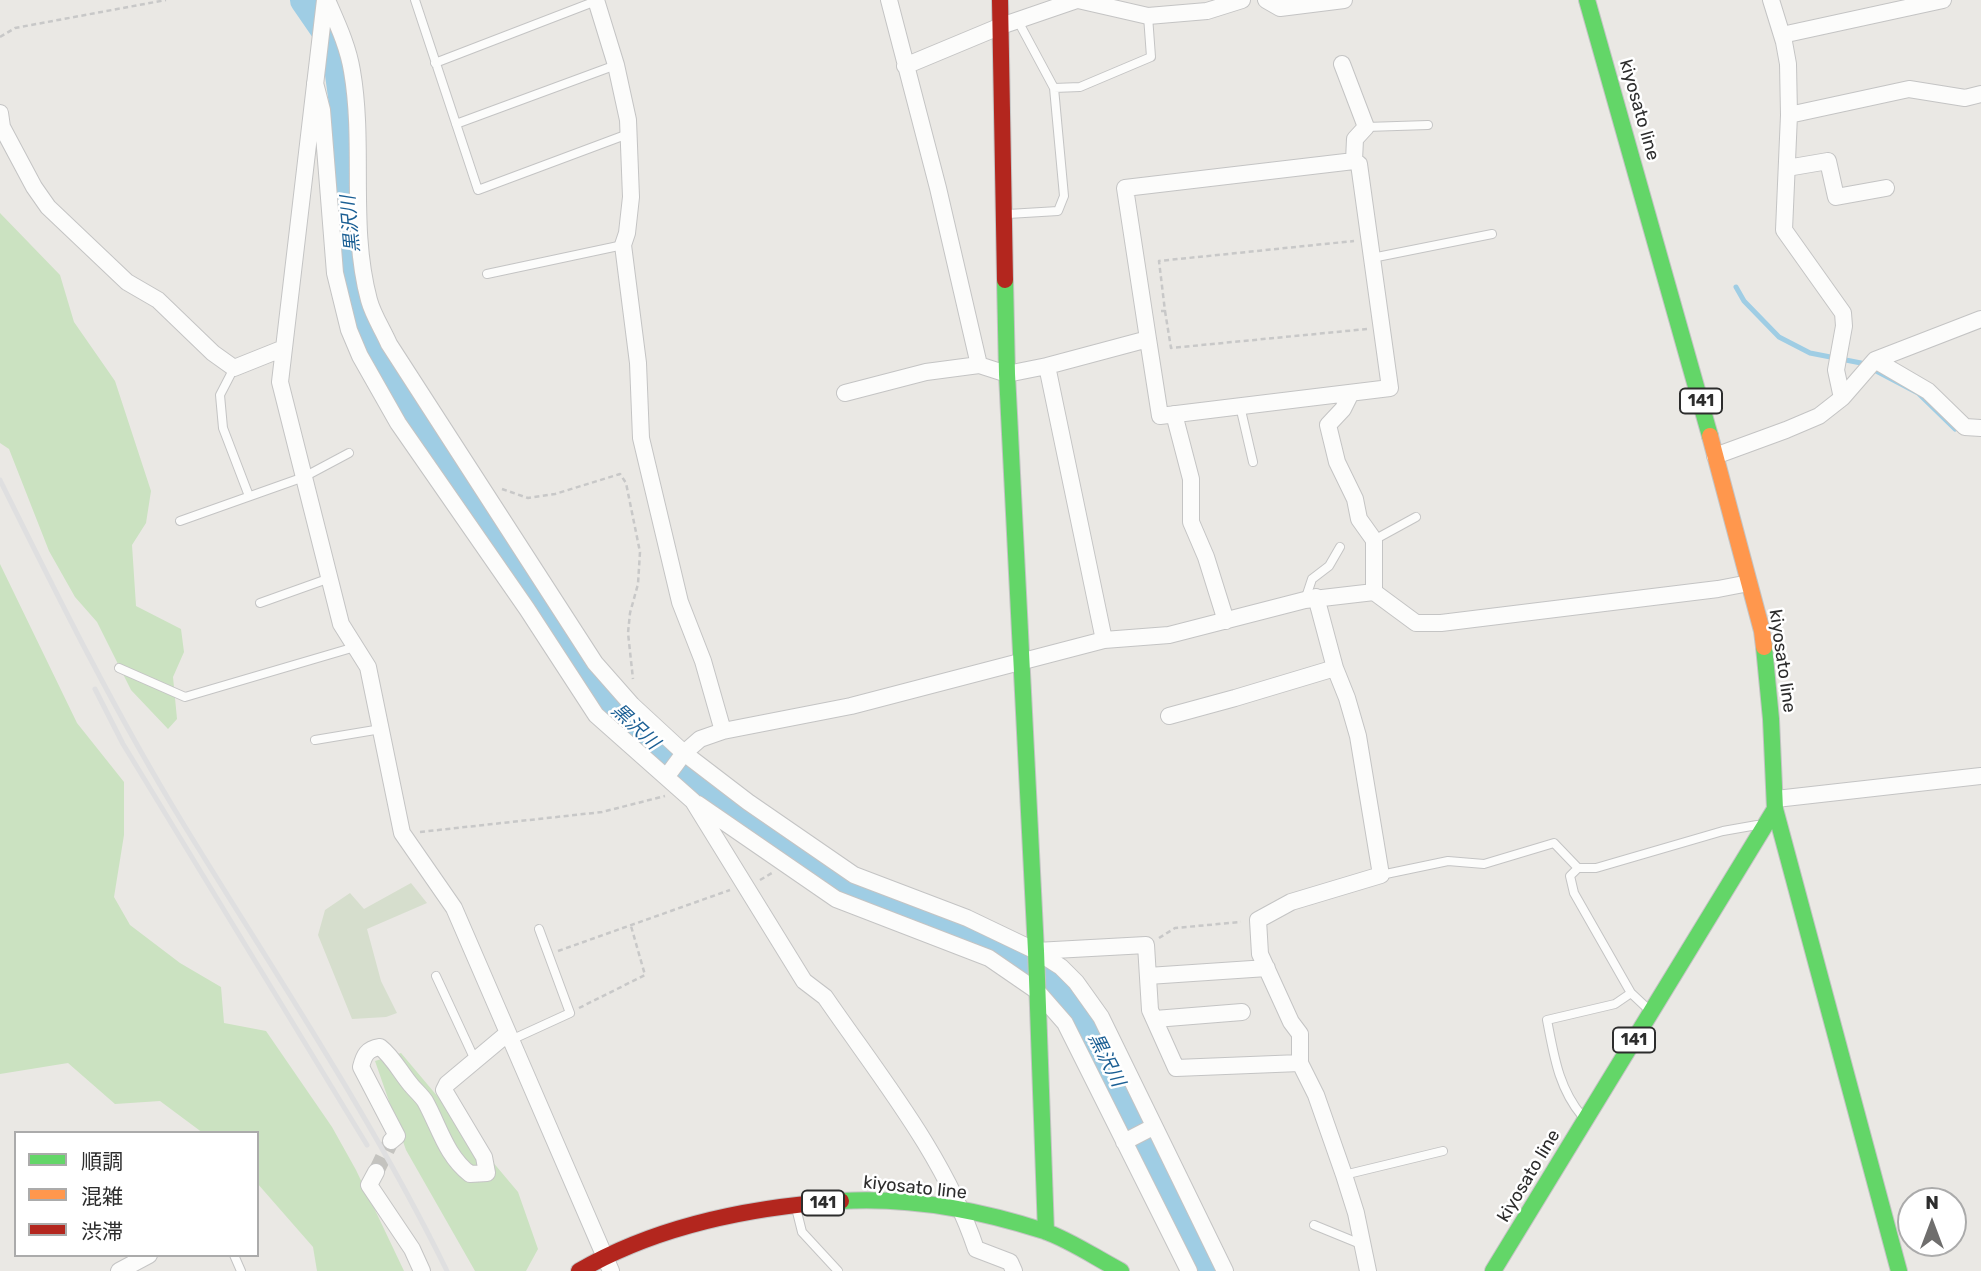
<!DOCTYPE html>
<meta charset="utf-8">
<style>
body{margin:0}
#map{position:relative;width:1981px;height:1271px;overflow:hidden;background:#eae8e4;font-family:Rubik,"Noto Sans JP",sans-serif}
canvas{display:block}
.legend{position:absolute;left:14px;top:1131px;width:245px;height:126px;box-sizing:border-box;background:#fff;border:2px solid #ababab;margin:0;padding:9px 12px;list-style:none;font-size:21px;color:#2d2d2d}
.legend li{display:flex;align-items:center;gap:14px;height:35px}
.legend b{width:35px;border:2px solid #ababab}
.north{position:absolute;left:1897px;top:1187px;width:70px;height:70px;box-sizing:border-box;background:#fff;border:2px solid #ababab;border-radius:50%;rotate:0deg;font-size:19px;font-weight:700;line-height:28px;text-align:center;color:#2d2d2d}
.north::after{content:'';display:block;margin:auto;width:24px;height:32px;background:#6f6e6d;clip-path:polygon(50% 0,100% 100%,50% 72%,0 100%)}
</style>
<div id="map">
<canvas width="1981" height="1271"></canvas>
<ul class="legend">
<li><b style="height:9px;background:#63d668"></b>順調</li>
<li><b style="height:9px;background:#ff974d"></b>混雑</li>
<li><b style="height:9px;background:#b3261e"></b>渋滞</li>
</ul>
<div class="north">N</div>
</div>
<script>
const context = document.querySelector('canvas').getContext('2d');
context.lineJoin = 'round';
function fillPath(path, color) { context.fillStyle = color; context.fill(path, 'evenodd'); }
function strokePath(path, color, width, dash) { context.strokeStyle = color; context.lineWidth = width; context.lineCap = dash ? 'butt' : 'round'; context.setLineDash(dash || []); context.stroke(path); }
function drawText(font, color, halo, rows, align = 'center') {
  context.font = font + ' Rubik,"Noto Sans JP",sans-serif'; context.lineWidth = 5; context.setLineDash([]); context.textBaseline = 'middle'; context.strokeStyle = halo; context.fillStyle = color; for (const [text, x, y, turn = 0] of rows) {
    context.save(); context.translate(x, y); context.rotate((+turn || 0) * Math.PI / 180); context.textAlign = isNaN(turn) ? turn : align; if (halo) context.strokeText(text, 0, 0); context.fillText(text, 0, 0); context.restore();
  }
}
const green = new Path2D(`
 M 0,213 L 60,275 L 74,322 L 115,381 L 151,491 L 146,523 L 132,545 L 136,606 L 181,629 L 184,652 L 173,677 L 177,719 L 168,729 L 131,690 L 97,622 L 75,597 L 49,551 L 9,449 L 0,443 Z
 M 0,564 L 77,723 L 124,782 L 124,835 L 114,897 L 130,925 L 180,963 L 221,987 L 224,1023 L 266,1031 L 332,1127 L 356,1170 L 404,1271 L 317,1271 L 313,1247 L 257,1183 L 257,1133 L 203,1133 L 160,1101 L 115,1104 L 68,1063 L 0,1074 Z
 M 401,1053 L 518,1192 L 538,1249 L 526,1271 L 475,1271 L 406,1150 L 375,1061 Z`);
const cemetery = new Path2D(`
 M 411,883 L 427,903 L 367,929 L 381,981 L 397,1013 L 386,1017 L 352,1019 L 318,935 L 325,910 L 350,893 L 364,909 Z`);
const stream = new Path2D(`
 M 1736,287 L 1744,301 L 1779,337 L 1810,353 L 1861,363 L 1918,393 L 1955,429`);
const river = new Path2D(`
 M 305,0 L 336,45 L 345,111 L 348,187 L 358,305 L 376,348 L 610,706 L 662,752 L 727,802 L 816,864 L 863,893 L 1005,951 L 1066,991 L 1097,1039 L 1208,1271`);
const streetTunnel = new Path2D(`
 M 376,1172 L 391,1141`);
const path = new Path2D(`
 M 0,37 L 15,28 L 166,0
 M 1161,311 L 1165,311 L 1159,261 L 1354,241
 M 1165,311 L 1171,348 L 1367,329
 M 502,489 L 528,498 L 555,494 L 620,474 L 626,483 L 640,552 L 638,584 L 630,613 L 628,633 L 633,679
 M 420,832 L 602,812 L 665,796
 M 760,880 L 772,873
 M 1159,938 L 1175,928 L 1241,922
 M 558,951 L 730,890
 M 579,1008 L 645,975 L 631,926`);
const lane = new Path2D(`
 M 415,0 L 478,190 L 628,134
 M 435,63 L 596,1
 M 1054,88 L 1080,87 L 1151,57 L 1148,16
 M 456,124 L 616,65
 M 1366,127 L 1428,125
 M 1008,214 L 1058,211 L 1064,196 L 1054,88 L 1018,21
 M 1372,258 L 1492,234
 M 487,274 L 623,245
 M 234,368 L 220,395 L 223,428 L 249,496
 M 1240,406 L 1253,462
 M 180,521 L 304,477 L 349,453
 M 1374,540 L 1416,517
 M 1305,600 L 1312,579 L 1329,566 L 1340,547
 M 260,603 L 330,578
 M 119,668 L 185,697 L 355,647
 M 315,740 L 381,729
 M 1578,868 L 1570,876 L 1574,893 L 1631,993 L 1647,1008
 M 1381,875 L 1448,861 L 1484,864 L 1554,843 L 1578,868 L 1596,868 L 1723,831 L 1757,825
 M 436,976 L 475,1060
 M 511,1040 L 570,1013 L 539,929
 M 1582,1116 C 1558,1087 1554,1055 1547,1020 L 1615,1004 L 1631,993
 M 1344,1175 L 1443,1151
 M 796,1208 L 802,1232 L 838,1271
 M 1314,1225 L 1363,1245
 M 234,1255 L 241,1271`);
const street = new Path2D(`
 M 325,0 L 280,382 L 341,624 L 368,667 L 402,833 L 454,908 L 611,1271
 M 327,0 C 337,23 348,46 352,71 C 365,146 349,226 369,300 C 373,315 383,330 389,344 L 595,663 L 632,705 L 684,753 L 748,802 L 854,875 L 967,918 L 1036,951 L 1061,967 L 1076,982 L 1101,1017 L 1225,1271
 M 596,0 L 616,65 L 628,120 L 631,197 L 627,233 L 623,245 L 638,363 L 641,438 L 680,602 L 703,661 L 723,731
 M 889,0 L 938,188 L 979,365 L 1007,374 L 1047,366 L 1104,640 L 1169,635 L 1305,600 L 1374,592 L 1416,623 L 1441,623 L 1718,589 L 1749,583
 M 1078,0 L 1148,16 L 1207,11 L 1242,0
 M 1266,0 L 1280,8 L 1344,0
 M 1782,35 L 1943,0
 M 905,66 L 1001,26 L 1077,0
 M 315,83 L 322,110 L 335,273 L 349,330 L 360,356 L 398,423 L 527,609 L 596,715 L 693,801 L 804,981 L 825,997 C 880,1077 945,1156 976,1249 L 1010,1262 L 1014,1271
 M 0,113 L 2,127 L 34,187 L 48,207 L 127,282 L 158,300 L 213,353 L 234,368 L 284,348
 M 1789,115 L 1909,89 L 1965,98 L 1981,94
 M 1787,168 L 1828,161 L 1836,197 L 1886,188
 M 1148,339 L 1125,188 L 1354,161
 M 1875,360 L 1928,391 L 1965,427 L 1981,428
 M 1047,366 L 1148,339 L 1160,416 L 1390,388 L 1359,164 L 1354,161 L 1355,139 L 1366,127 L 1342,64
 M 845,393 L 926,372 L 979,365
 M 1351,393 L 1343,409 L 1328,425 L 1337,462 L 1355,499 L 1359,519 L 1374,540 L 1374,592
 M 1842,398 L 1875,360 L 1981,319
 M 1174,414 L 1191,479 L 1191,522 L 1206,557 L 1226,621
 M 1715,456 L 1786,430 L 1819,416 L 1842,398 L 1836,370 L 1844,326 L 1843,313 L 1784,230 L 1789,115 L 1788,64 L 1784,42 L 1771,0
 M 1316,597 L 1335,668 L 1347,698 L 1358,736 L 1381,875 L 1291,902 L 1258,920 L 1260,954 L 1291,1022 L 1300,1034 L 1300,1063 L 1316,1095 L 1344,1175 L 1356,1213 L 1368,1271
 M 1169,716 L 1235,698 L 1335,668
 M 667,776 L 684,753 L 700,739 L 723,731 L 851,706 L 1104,640
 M 1776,799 L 1981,776
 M 698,804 L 836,899 L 989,958 L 1037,991 L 1065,1023 L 1189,1271
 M 1036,951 L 1146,945 L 1150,1010 L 1176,1068 L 1300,1063
 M 1148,976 L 1267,968
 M 1155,1019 L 1242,1012
 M 391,1141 L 397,1136 L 361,1067 C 364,1055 367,1049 380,1047 C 393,1057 400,1072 411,1085 C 415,1090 421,1095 425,1101 C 439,1126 446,1156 470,1174 L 487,1173 L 484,1157 L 444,1090 L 447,1084 L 508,1033
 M 1124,1142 L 1153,1127
 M 376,1172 L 369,1185 L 412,1249 L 422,1271
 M 119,1271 L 149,1255`);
const fast = new Path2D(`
 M 1587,0 L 1710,436
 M 1005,280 L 1007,374 L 1036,951 L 1046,1232
 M 1775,809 L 1899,1271
 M 841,1201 C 908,1197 979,1210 1044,1231 C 1070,1240 1096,1258 1121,1271
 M 1493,1271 L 1775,809 L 1771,719 L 1764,647`);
const slow = new Path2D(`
 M 1710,436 L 1762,631 L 1764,647`);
const jam = new Path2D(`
 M 1000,0 L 1005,280
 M 579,1271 C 658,1225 750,1207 841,1201`);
const rail = new Path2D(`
 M 0,480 C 58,597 116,714 184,825 C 274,972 371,1116 447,1271
 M 95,689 L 123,744 L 367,1145`);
const shields = [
 [1701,401,42],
 [1634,1040,42],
 [823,1203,42]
];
const shieldNames = [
 ["141",1701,401],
 ["141",1634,1040],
 ["141",823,1203]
];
const streetNames = [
 ["kiyosato line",1639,110,74],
 ["kiyosato line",1782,661,82],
 ["kiyosato line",1529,1176,-59],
 ["kiyosato line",915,1188,6]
];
const waterNames = [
 ["黒沢川",351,224,-95],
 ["黒沢川",635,727,43],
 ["黒沢川",1106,1060,63]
];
fillPath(green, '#cbe2c1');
fillPath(cemetery, '#d6decd');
strokePath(stream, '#9fcde4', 5);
strokePath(river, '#9fcde4', 30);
strokePath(streetTunnel, '#c4c3bf', 16, [16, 8]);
strokePath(lane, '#c4c4c4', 10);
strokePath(street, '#c4c4c4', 18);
strokePath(fast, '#c4c4c4', 18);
strokePath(slow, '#c4c4c4', 18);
strokePath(jam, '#c4c4c4', 18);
strokePath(path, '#c8c8c8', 2.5, [5, 3.5]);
strokePath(lane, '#fcfcfb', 8);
strokePath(street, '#fcfcfb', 16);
strokePath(fast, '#63d668', 16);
strokePath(slow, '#ff974d', 16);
strokePath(jam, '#b3261e', 16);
strokePath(rail, '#dfdfe0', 5);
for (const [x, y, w] of shields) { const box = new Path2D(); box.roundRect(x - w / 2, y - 12.5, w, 25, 5); context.fillStyle = '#fff'; context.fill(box); strokePath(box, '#2d2d2d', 2); }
drawText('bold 16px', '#2d2d2d', null, shieldNames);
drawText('18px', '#2d2d2d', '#fff', streetNames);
drawText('italic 19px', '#1b5f94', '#fff', waterNames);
</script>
